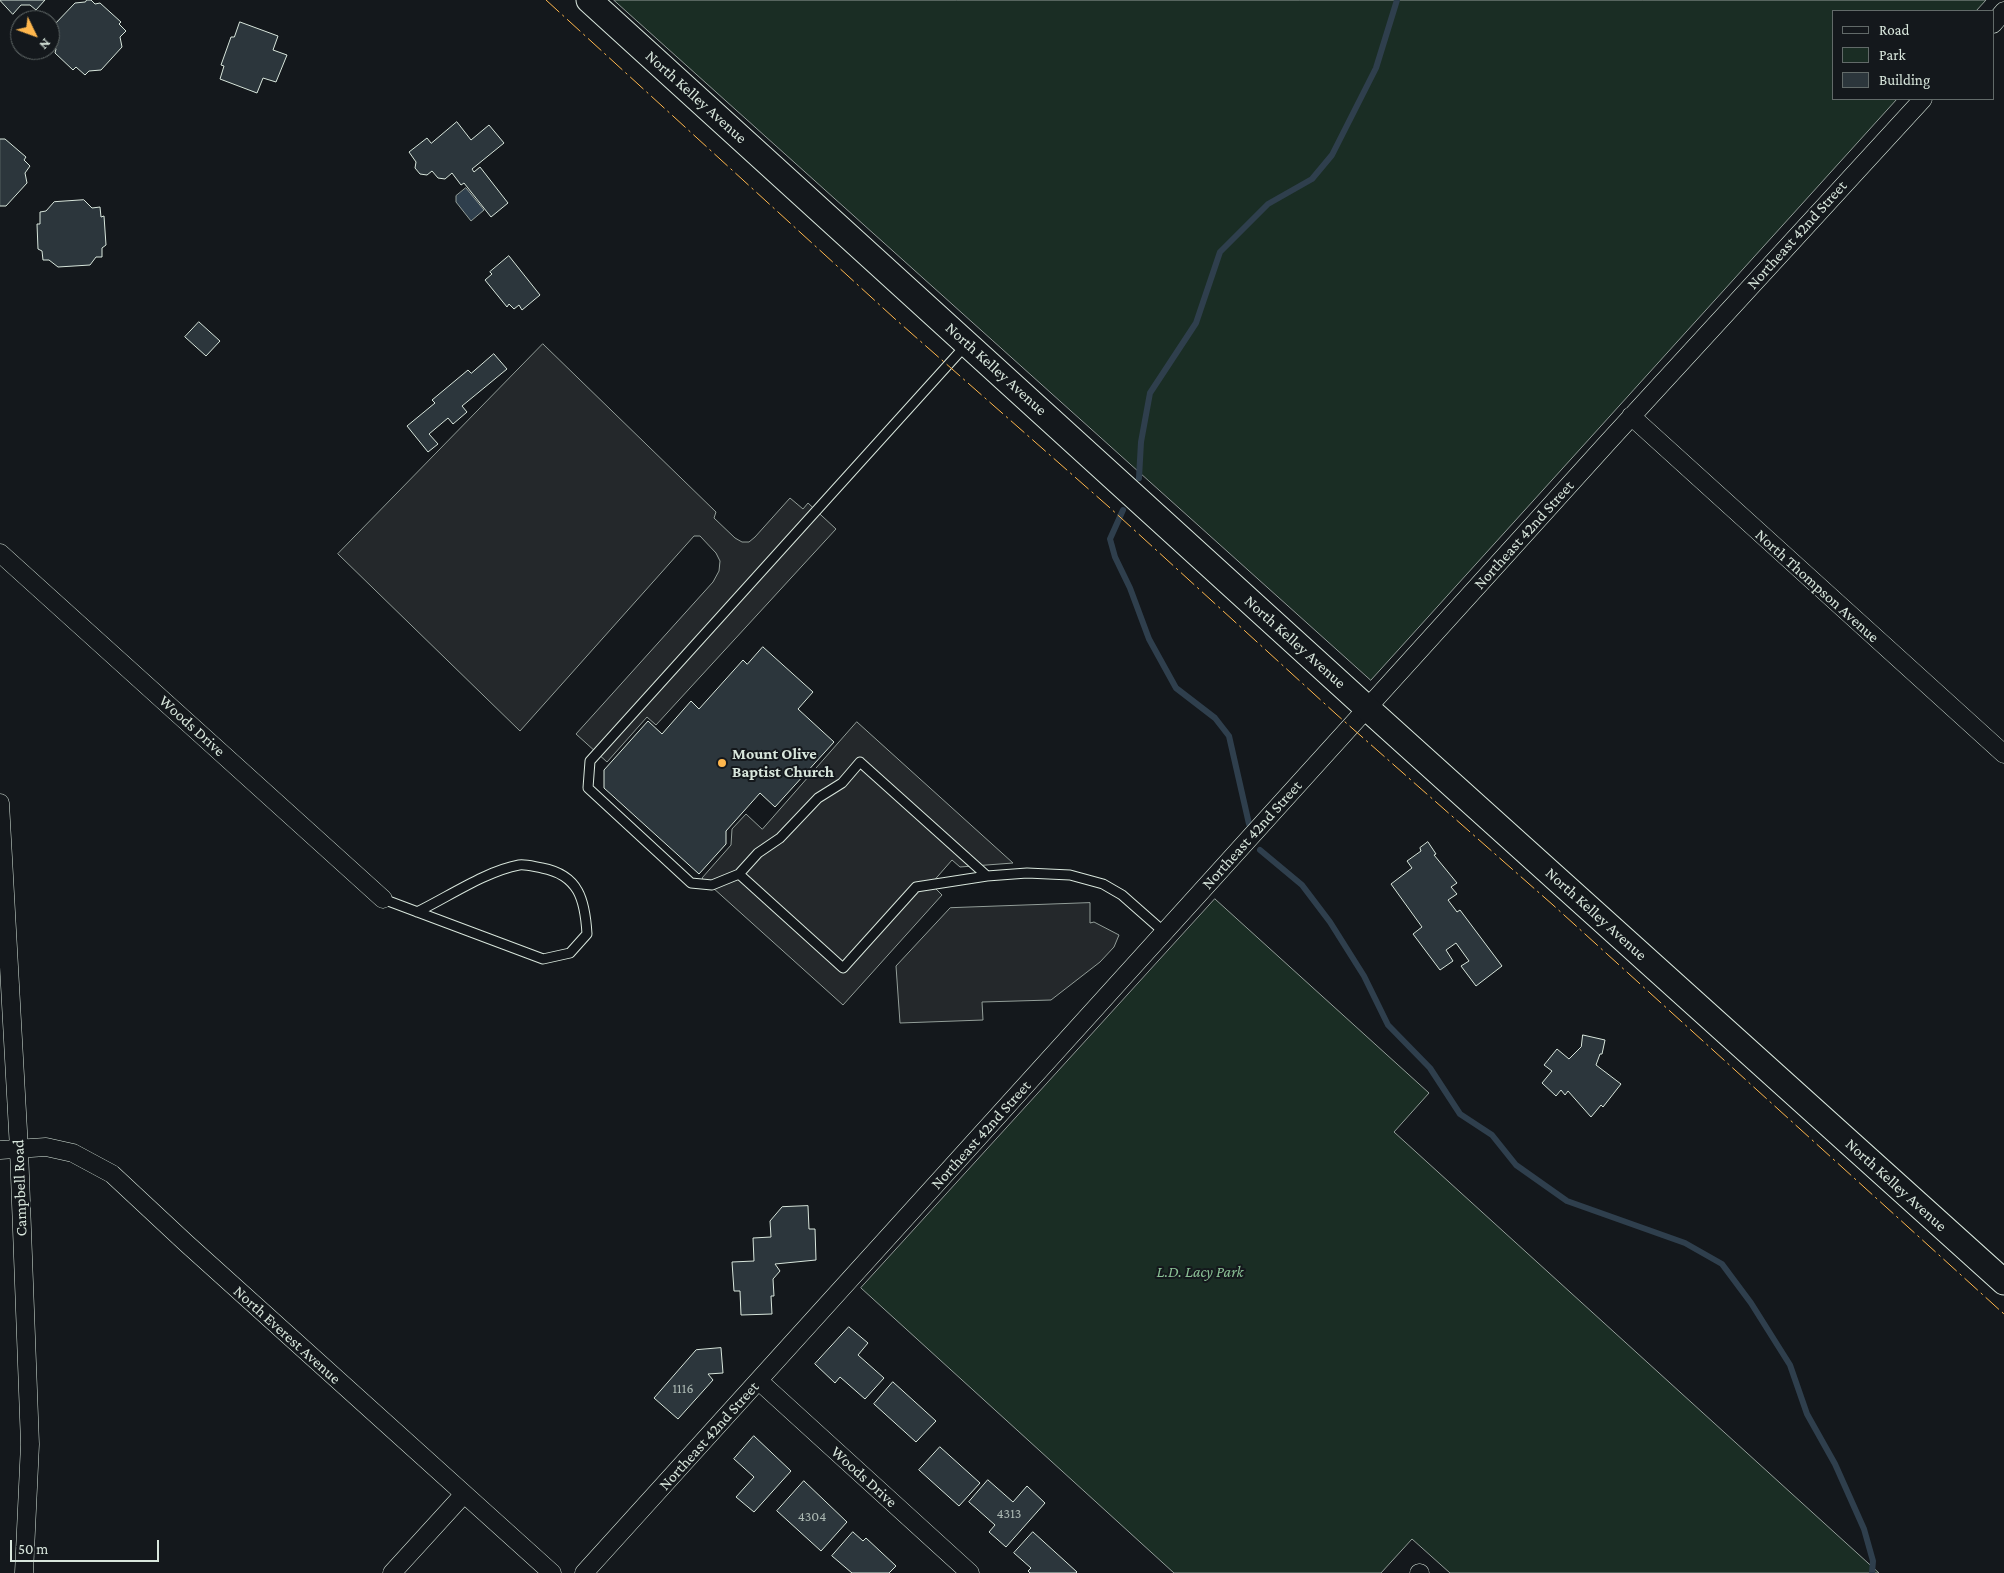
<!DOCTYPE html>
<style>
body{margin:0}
#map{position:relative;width:2004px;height:1573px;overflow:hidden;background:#14181c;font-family:"Crimson Pro",serif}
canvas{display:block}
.legend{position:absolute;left:1832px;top:10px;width:162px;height:90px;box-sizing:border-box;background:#14181c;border:1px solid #626a69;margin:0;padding:6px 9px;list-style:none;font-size:15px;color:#d8e6dc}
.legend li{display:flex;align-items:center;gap:10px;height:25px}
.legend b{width:25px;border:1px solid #626a69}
.north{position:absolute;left:10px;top:10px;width:50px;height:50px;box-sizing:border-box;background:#14181c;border:1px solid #626a69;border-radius:50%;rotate:132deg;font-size:14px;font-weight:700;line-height:20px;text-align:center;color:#d8e6dc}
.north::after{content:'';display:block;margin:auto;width:18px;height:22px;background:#ffb74d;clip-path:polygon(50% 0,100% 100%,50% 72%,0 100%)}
.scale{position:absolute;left:10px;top:1540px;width:149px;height:22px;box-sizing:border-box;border:2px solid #d8e6dc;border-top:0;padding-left:6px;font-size:15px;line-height:18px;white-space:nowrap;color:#d8e6dc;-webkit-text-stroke:4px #14181c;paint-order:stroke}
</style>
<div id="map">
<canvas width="2004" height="1573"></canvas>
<ul class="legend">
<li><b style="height:6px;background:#14181c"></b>Road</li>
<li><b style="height:14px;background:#1a2d24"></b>Park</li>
<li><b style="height:14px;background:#2c363c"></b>Building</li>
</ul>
<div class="north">N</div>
<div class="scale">50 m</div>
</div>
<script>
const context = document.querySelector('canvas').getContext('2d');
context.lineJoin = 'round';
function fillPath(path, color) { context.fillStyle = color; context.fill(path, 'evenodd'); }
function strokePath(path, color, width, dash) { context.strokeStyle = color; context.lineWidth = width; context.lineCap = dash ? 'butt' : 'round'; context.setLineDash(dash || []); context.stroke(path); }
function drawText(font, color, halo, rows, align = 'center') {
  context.font = font + ' "Crimson Pro",serif'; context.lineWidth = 4; context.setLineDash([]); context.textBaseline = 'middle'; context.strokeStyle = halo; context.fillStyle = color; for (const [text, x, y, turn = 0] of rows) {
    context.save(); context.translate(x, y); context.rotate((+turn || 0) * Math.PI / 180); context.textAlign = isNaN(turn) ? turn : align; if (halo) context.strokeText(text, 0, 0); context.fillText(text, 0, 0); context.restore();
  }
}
const green = new Path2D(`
 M 614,0 L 1986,0 L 1976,11 L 1833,11 L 1833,99 L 1897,99 L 1371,680 Z
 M 1215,899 L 1429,1093 L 1394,1132 L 1879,1573 L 1450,1573 L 1412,1539 L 1381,1573 L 1174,1573 L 861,1288 Z`);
const parking = new Path2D(`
 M 543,344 L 716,512 L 714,518 L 735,538 L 742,542 L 749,542 L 755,537 L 790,498 L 803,509 L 808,503 L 836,529 L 656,725 L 647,717 L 607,762 L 576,734 L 713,582 L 719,571 L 720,561 L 716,553 L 700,536 L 694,536 L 520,731 L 338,554 Z
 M 857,722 L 1013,863 L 960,867 L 952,860 L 931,884 L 942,895 L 843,1005 L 702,878 L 731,845 L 732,829 L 746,814 L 762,829 Z
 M 1090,903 L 1090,923 L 1094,922 L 1119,935 L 1114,947 L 1100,962 L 1051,1000 L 982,1002 L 983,1020 L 900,1023 L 896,966 L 950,908 Z`);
const water = new Path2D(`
 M 466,188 L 484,210 L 471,221 L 456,202 L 456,196 Z`);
const stream = new Path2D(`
 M 1139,478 L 1141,442 L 1150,393 L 1196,323 L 1220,252 L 1268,204 L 1312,179 L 1332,155 L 1376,68 L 1397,0
 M 1123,510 L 1110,539 L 1115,557 L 1130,588 L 1149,639 L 1176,688 L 1215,718 L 1229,736 L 1249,824
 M 1260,850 L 1302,885 L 1330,922 L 1364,976 L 1388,1025 L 1430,1068 L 1460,1114 L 1492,1135 L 1516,1165 L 1567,1201 L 1685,1243 L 1722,1264 L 1751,1303 L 1790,1365 L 1807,1414 L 1835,1464 L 1864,1529 L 1873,1561 L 1872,1573`);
const building = new Path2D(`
 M 0,0 L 45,0 L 36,10 L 30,5 L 21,5 L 13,14 Z
 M 87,0 L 91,0 L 95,4 L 100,3 L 121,22 L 119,24 L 126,31 L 120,37 L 122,47 L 101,70 L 89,71 L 85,75 L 76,67 L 73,70 L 55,53 L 56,49 L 50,42 L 53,38 L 53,26 L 75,3 L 85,2 Z
 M 240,22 L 278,36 L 273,50 L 287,55 L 276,82 L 263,78 L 257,93 L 220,79 L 224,66 L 221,65 L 231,37 L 234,37 Z
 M 457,122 L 471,140 L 489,125 L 504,143 L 472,169 L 474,172 L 480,167 L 508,203 L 491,217 L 464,183 L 461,185 L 452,173 L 445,179 L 438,178 L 432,171 L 427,175 L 420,174 L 415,168 L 416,162 L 409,152 L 427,138 L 431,143 Z
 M 0,139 L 5,139 L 26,157 L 24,160 L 30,166 L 25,173 L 27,183 L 6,206 L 0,206 Z
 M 84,200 L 92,208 L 100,207 L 101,217 L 104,216 L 106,245 L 102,248 L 102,257 L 96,257 L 90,265 L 58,267 L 49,260 L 43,260 L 42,251 L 38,249 L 37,224 L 40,224 L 40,212 L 46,211 L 54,202 Z
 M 509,256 L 540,295 L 522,310 L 519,305 L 514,309 L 509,304 L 507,307 L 485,280 L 492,274 L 490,272 Z
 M 199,322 L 220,341 L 206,356 L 185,337 Z
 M 494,354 L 507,369 L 462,406 L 467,412 L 453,424 L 448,418 L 429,434 L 438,444 L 428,452 L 407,426 L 435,403 L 432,400 L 468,370 L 471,373 Z
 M 763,647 L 813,692 L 798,709 L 834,742 L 775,807 L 760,793 L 726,831 L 726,844 L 699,874 L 604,788 L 604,770 L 648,721 L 662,734 L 691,701 L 699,709 L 743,660 L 747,664 Z
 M 1428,842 L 1436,854 L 1434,855 L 1457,883 L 1451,887 L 1457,894 L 1448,900 L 1457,912 L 1460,910 L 1502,966 L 1476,986 L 1461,966 L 1469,961 L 1456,943 L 1446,950 L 1453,961 L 1440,970 L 1413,934 L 1422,927 L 1391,884 L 1412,868 L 1407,861 L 1421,851 L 1420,848 Z
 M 1583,1035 L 1605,1040 L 1602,1054 L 1600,1054 L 1596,1065 L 1621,1084 L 1603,1107 L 1601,1105 L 1591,1117 L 1568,1091 L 1565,1095 L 1561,1090 L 1556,1096 L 1542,1083 L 1552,1071 L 1544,1065 L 1557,1049 L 1569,1059 L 1581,1047 Z
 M 808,1206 L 809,1229 L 815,1229 L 816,1260 L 775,1264 L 780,1271 L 773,1279 L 774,1296 L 771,1296 L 772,1314 L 741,1315 L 740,1291 L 734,1291 L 732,1262 L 754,1261 L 753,1238 L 771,1237 L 770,1221 L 782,1207 Z
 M 849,1327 L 868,1343 L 858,1355 L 884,1378 L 865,1399 L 840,1377 L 835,1383 L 815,1364 Z
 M 721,1348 L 723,1373 L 708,1374 L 713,1380 L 678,1419 L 654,1398 L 696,1350 Z
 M 893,1382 L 936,1421 L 916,1442 L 874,1404 Z
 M 754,1436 L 791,1471 L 754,1512 L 736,1497 L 754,1477 L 734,1459 Z
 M 940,1447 L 980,1483 L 959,1506 L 919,1470 Z
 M 988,1480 L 1013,1502 L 1027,1486 L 1045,1503 L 1006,1547 L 989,1532 L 995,1525 L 969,1502 Z
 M 804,1481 L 847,1522 L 821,1551 L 777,1511 Z
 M 853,1532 L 863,1541 L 866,1538 L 896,1566 L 889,1573 L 852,1573 L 832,1556 Z
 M 1033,1532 L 1077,1572 L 1076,1573 L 1030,1573 L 1028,1571 L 1031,1568 L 1014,1553 Z`);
const lane = new Path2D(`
 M 966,345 L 590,761 L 588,788 L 691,883 L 712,885 L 739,874 L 843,968 L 916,887 L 987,876 L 1027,873 L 1070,875 L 1103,884 L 1122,895 L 1164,932
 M 739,874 L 758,853 L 780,838 L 818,798 L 842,783 L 860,762 L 987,876
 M 383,899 L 543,959 L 570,953 L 587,934 C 585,900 579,875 542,868 C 535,867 526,864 519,865 C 486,871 448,897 417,912`);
const street = new Path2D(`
 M 1993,24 L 2004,11
 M 1631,416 L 2004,754
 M 0,553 L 383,899
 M 0,803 L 19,1149 L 30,1444 L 24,1573
 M 0,1150 L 46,1147 L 73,1153 L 112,1174 L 186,1243 L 552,1573
 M 759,1381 L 970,1573
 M 392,1573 L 464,1494
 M 584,1573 L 1609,441 L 1923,99
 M 1419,1573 L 1420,1573`);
const secondary = new Path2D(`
 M 589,0 L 1367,708 L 2004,1282`);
const power = new Path2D(`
 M 546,0 L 894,318 L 1109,507 L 1336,714 L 1553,905 L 2004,1314`);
const markers = [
 [722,763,5,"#ffb74d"]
];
const numberNames = [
 ["1116",683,1389],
 ["4313",1009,1514],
 ["4304",812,1517]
];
const streetNames = [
 ["North Kelley Avenue",696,97,42],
 ["Northeast 42nd Street",1797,235,-48],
 ["North Kelley Avenue",996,369,42],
 ["Northeast 42nd Street",1524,535,-48],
 ["North Thompson Avenue",1817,586,42],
 ["North Kelley Avenue",1295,642,42],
 ["Woods Drive",192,726,42],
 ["Northeast 42nd Street",1252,835,-48],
 ["North Kelley Avenue",1596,914,42],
 ["Northeast 42nd Street",981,1135,-48],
 ["North Kelley Avenue",1896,1185,42],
 ["Campbell Road",20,1188,-92],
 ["North Everest Avenue",287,1335,42],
 ["Northeast 42nd Street",709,1436,-48],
 ["Woods Drive",864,1477,42]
];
const poiNames = [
 ["Mount Olive",732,754],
 ["Baptist Church",732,772]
];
const parkNames = [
 ["L.D. Lacy Park",1200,1272]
];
fillPath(green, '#1a2d24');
strokePath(green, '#939e99', 1);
fillPath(parking, '#24282b');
strokePath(parking, '#939e99', 1);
fillPath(water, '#2f3f4d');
strokePath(water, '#939e99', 1);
strokePath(stream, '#2f3f4d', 6);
fillPath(building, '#2c363c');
strokePath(building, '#d8e6dc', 1);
strokePath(lane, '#d8e6dc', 11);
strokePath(street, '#d8e6dc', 19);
strokePath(secondary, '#d8e6dc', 27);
strokePath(lane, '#14181c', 9);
strokePath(street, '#14181c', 18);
strokePath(secondary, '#14181c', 25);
strokePath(power, '#ffb74d', 1, [18, 4, 2.5, 4]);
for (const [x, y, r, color] of markers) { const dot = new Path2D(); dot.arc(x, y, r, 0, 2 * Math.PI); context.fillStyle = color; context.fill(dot); strokePath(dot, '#14181c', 2); }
drawText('14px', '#adbab4', null, numberNames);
drawText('16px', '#d8e6dc', '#14181c', streetNames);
drawText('bold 16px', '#d8e6dc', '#14181c', poiNames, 'left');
drawText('italic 16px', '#8ac095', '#14181c', parkNames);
</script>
